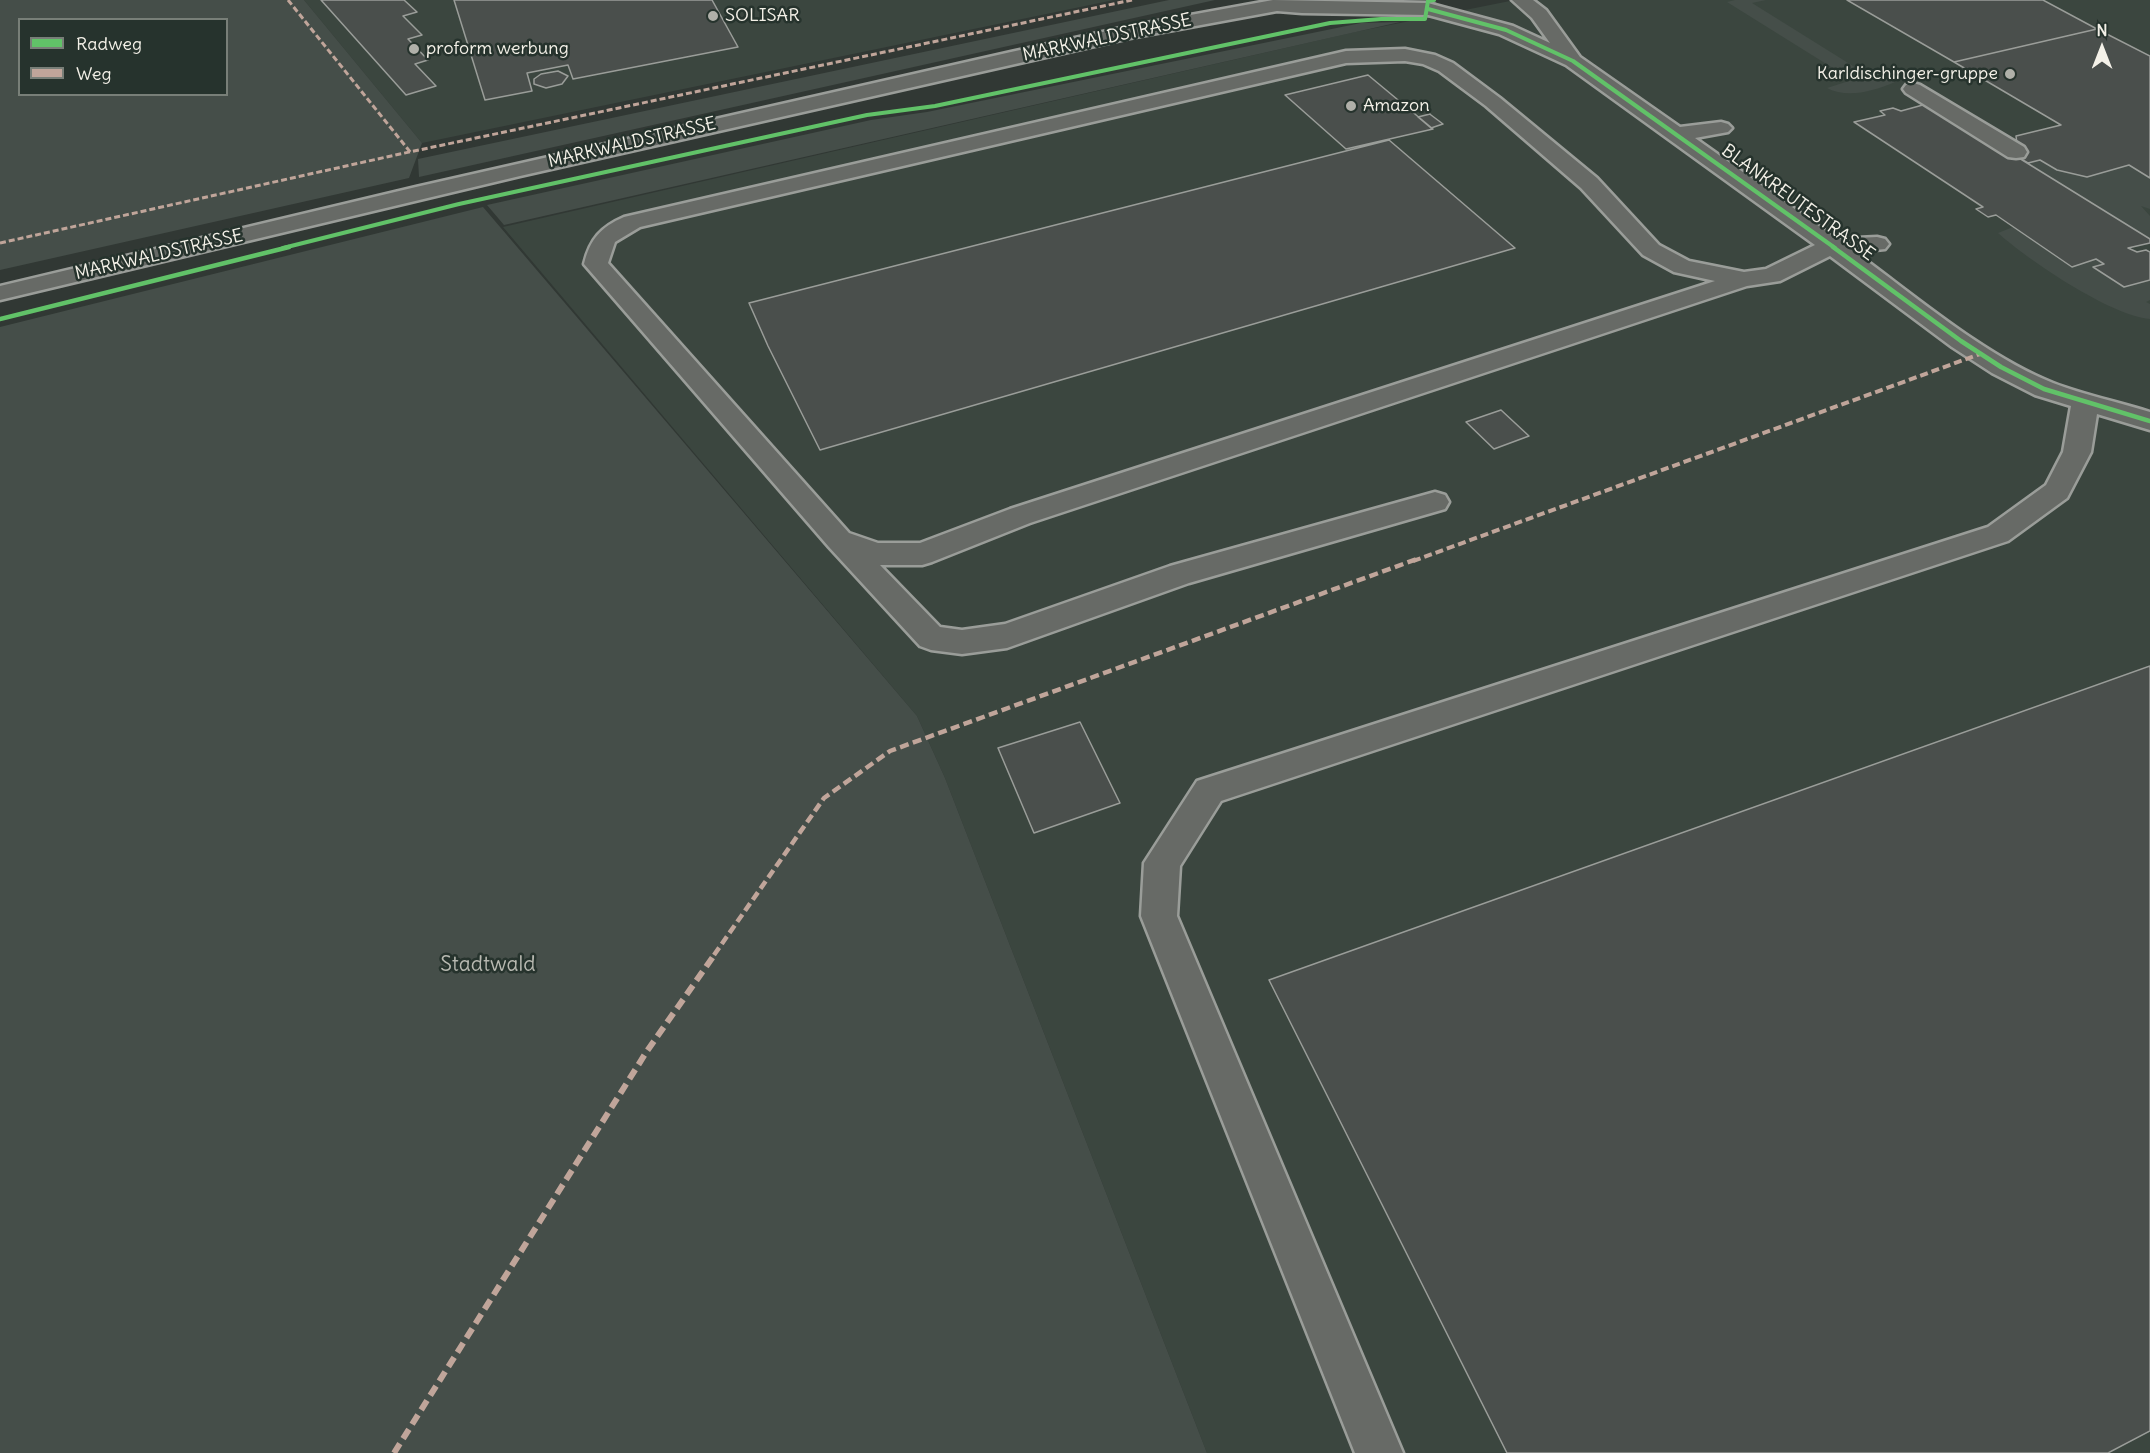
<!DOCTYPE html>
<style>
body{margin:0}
#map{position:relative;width:2150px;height:1453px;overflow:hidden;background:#313834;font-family:Delius,sans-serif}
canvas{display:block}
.legend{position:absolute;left:18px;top:18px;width:210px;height:78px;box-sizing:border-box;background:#26332d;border:2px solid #787f78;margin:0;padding:8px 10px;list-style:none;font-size:18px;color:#f4f1e8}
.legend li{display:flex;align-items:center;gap:12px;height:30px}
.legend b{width:30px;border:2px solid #787f78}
.north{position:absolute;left:2072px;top:18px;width:60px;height:60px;-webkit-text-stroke:4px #26332d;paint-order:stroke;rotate:0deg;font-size:16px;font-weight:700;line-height:24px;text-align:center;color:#f4f1e8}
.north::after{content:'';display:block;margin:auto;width:21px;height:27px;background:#f4f1e8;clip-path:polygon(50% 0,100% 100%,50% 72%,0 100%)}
</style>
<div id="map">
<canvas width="2150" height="1453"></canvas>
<ul class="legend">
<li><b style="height:8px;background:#61c268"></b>Radweg</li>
<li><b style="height:8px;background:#c0a59a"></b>Weg</li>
</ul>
<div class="north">N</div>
</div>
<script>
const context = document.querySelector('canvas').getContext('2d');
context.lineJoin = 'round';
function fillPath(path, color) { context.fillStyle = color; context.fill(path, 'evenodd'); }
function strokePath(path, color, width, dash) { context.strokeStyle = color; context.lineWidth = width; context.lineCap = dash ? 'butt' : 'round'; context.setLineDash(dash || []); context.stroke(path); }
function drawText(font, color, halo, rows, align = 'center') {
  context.font = font + ' Delius,sans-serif'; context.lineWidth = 5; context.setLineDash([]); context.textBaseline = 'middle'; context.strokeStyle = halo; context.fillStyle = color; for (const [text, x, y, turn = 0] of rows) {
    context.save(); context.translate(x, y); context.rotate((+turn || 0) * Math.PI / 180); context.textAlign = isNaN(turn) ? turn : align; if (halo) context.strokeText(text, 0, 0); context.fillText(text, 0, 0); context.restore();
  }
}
const built = new Path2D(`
 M 304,0 L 1114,0 L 422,143 Z
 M 1515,0 L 2150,0 L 2150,1453 L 1207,1453 L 945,778 L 917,716 L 503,227 L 1355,32 Z`);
const green = new Path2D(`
 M 0,0 L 304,0 L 422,143 L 409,178 L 0,270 ZM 20,20 L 226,20 L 226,94 L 20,94 Z
 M 1169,0 L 1215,0 L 419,177 L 418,159 Z
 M 1735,0 L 1766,0 L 1752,3 L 1869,76 L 1880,73 L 1895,82 C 1874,91 1847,99 1827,88 L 1852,80 L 1727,2 Z
 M 1400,22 L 504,225 L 487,205 L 871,120 L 927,112 L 1361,23 Z
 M 2040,160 L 2087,177 L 2129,165 L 2150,178 L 2150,209 L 2141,206 L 2150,216 L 2150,239 L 2028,163 Z
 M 483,207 L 917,716 L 945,778 L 1207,1453 L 0,1453 L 0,327 Z
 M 2013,227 L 2096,259 L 2104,264 L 2094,268 L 2124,287 L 2150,280 L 2150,300 L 2146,302 L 2150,304 L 2150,319 C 2111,316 2028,260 1998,233 Z`);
const building = new Path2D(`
 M 321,0 L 404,0 L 417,12 L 403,16 L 422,35 L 408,39 L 428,60 L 415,64 L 436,86 L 406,95 Z
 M 454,0 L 712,0 L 738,47 L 573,79 L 568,65 L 527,73 L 532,91 L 485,100 Z
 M 1847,0 L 2043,0 L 2097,29 L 1954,62 Z
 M 2097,29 L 2150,56 L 2150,178 L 2129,165 L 2087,177 L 2057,170 L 2040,160 L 2028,163 L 2011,153 L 2018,151 L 2016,136 L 2061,125 L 1954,62 Z
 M 558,71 L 568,76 L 562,84 L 546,88 L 534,84 L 534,79 L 541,74 Z
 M 1368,75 L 1433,129 L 1346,149 L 1285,95 Z
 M 1930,103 L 2150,239 L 2150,243 L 2128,248 L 2137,252 L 2146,250 L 2150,252 L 2150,280 L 2124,287 L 2093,267 L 2104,264 L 2096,259 L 2072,267 L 1996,215 L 1988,217 L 1976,209 L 1983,207 L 1854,122 L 1885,115 L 1880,111 L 1893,108 L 1901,111 Z
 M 1430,114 L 1431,115 L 1443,124 L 1431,128 L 1418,117 Z
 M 1389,140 L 1515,248 L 820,450 L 768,346 L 749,303 Z
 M 1501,410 L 1529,436 L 1494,449 L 1466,422 Z
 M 2150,666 L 2150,1431 L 2108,1453 L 1507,1453 L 1269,980 Z
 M 1080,722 L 1120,803 L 1034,833 L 998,748 Z`);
const minor = new Path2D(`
 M 1512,0 L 1533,0 L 1546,10 L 1580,57 L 1680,127 L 1721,122 L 1728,124 L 1732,128 L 1728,132 L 1695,138 L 1837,239 L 1877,237 L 1885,239 L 1889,244 L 1885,249 L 1855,252 C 1915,296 1985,356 2053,383 C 2084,395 2118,402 2150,412 L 2150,430 L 2097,414 L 2091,452 L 2067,498 L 2008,541 L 1221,801 L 1180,866 L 1177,916 L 1403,1453 L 1355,1453 L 1141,916 L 1144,863 L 1197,781 L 1988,527 L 2046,485 L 2063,452 L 2071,406 L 2035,395 L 1992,373 L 1952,347 L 1830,256 L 1780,281 L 1747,286 L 1030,523 L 932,562 L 922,565 L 880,565 L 940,627 L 962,630 L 1005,624 L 1170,566 L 1435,492 L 1445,495 L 1449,502 L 1445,509 L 1189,583 L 1007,648 L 962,654 L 931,650 L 920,646 L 829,547 L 584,264 C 590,239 601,227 624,217 L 1346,51 L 1405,49 L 1435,55 L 1453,63 L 1500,98 L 1597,178 L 1659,245 L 1689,261 L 1744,272 L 1766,269 L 1815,245 L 1566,65 L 1499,34 L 1421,13 L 1419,9 L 1421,5 L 1435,5 L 1513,26 L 1550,43 L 1532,18 ZM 1405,61 L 1423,64 L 1439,71 L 1486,106 L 1581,188 L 1643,255 L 1674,272 L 1715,281 L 1010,509 L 920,543 L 878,543 L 849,533 L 608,263 L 615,242 L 640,227 L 1346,63 Z
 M 1913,83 L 1920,85 L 2024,147 L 2027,152 L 2024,157 L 2016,158 L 2008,157 L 1906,93 L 1903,89 L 1906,85 Z`);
const major = new Path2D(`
 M 1273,0 L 1428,3 L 1435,5 L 1437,9 L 1435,13 L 1428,15 L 1302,13 L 1277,11 L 1130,38 L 520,176 L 0,300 L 0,286 L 416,187 L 1011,52 L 1130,26 Z`);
const quietFar3 = new Path2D(`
 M 288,0 L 411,153
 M 0,243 L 400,154 L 1132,0`);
const quietFar2 = new Path2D(`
 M 1413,561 L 1980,354`);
const quietFar1 = new Path2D(`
 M 714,955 L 824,798 L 890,751 L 1417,559`);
const quiet = new Path2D(`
 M 394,1453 L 647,1051 L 715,954`);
const cyclewayFar1 = new Path2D(`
 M 1428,9 L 1506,30 L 1573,61 L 1835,248
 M 283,248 L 459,204 L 867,115 L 935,106 L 1330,23 L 1381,19 L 1425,19 L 1428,1 L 1434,0`);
const cycleway = new Path2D(`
 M 1833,247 L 1961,341 L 2001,367 L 2044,389 L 2150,421
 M 0,319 L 289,247`);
const markers = [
 [713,16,6,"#b0b0a9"],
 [414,49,6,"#b0b0a9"],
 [2010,74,6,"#b0b0a9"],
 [1351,106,6,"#b0b0a9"]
];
const farPoinames = [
 ["SOLISAR",725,16],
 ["proform werbung",426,49],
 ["Karldischinger-gruppe",1998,74,"right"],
 ["Amazon",1363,106]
];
const farStreetnames = [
 ["MARKWALDSTRASSE",1107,38,-12],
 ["MARKWALDSTRASSE",632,143,-13],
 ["BLANKREUTESTRASSE",1798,203,36],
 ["MARKWALDSTRASSE",159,255,-13]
];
const parkNames = [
 ["Stadtwald",488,965]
];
fillPath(built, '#3b463f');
fillPath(green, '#454e49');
fillPath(building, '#4a4f4c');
strokePath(building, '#9a9d99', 1.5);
strokePath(minor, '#9a9d99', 5);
strokePath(major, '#9a9d99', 5);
fillPath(minor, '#676a66');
fillPath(major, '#676a66');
strokePath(quietFar3, '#c0a59a', 3, [6, 3]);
strokePath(quietFar2, '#c0a59a', 4, [8, 4]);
strokePath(quietFar1, '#c0a59a', 4.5, [9, 4.5]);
strokePath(quiet, '#c0a59a', 6, [11, 6]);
strokePath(cyclewayFar1, '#61c268', 4);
strokePath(cycleway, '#61c268', 4.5);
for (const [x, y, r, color] of markers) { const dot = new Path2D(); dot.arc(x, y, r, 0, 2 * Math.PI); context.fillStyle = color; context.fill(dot); strokePath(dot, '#26332d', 2); }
drawText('18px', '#f4f1e8', '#26332d', farPoinames, 'left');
drawText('18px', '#f4f1e8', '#26332d', farStreetnames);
drawText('21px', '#b8b9b1', '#26332d', parkNames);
</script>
